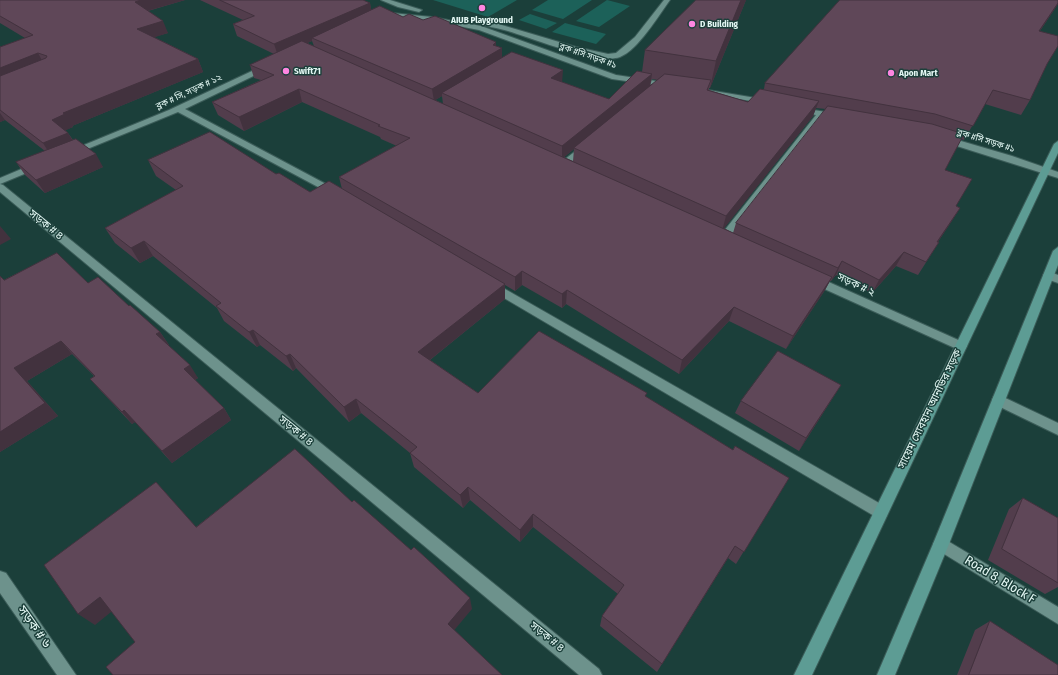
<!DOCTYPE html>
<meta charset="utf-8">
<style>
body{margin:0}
canvas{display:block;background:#1b3f3a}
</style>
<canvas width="1058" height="675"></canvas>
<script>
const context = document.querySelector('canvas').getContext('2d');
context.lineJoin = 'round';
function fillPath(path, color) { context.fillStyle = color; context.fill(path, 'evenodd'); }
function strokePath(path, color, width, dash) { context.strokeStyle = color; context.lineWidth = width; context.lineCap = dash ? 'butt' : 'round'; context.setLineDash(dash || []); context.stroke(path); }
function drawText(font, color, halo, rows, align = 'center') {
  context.font = font + ' "Fira Sans Condensed","Noto Sans Bengali",sans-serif'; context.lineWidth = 3; context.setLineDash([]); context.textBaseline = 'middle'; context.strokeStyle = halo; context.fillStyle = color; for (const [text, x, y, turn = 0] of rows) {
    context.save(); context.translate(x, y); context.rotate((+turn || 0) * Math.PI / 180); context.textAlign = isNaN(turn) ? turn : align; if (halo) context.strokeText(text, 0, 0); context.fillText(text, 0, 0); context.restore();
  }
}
const green = new Path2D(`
 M 433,0 L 517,0 L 488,17 Z
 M 548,0 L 592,0 L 563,19 L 532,10 Z
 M 607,0 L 630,6 L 599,27 L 576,21 Z
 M 530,14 L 557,23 L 546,29 L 519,20 Z
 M 565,23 L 606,34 L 596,44 L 552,32 Z`);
const street = new Path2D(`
 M 381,0 L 390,0 L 422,10 L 419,12 L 398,7 Z
 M 664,0 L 670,0 C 659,15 638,50 620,57 C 599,65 531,38 508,31 C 499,28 484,27 477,21 L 480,19 L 495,23 L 576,47 L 608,54 L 616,53 L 635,37 Z
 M 382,12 L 432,17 L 481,26 L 616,75 L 669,83 L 673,85 L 669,87 L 612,79 L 479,30 L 432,21 L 380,15 L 379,14 Z
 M 267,64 L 271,66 L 270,68 L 185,109 L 339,191 L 341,193 L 339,195 L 333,195 L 178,112 L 75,154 L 69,154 L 67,152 L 169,110 Z
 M 696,88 L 768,100 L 772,102 L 768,104 L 699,92 L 696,92 Z
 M 796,107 L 838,114 L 842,117 L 838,120 L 823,117 L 728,240 L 720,240 L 719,238 L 720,236 L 816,115 L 796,111 Z
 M 944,136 L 1012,156 L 1058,172 L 1058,178 L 941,141 L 941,137 Z
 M 586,143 L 589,144 L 589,148 L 566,167 L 560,167 L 560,163 Z
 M 38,162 L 41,163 L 41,167 L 0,184 L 0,178 Z
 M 0,184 L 3,185 L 599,669 L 602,675 L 579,675 L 0,192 Z
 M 1048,271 L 1058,275 L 1058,283 L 1044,278 L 1043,275 Z
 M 813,275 L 965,343 L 967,346 L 965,349 L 957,349 L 809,282 L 807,279 L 809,276 Z
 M 491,281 L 886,507 L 888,512 L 886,517 L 881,519 L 876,517 L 487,288 L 485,285 Z
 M 999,395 L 1058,423 L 1058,435 L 994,404 L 992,400 L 994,396 Z
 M 941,537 L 1058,607 L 1058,624 L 936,549 L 933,544 L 936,539 Z
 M 0,571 L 6,573 L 76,675 L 57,675 L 0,593 Z`);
const secondary = new Path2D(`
 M 1058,141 L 1058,153 L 812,675 L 794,675 L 1054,144 Z
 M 1058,247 L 1058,265 L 949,544 L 895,675 L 877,675 L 933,544 L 1053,251 Z`);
const wall = new Path2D(`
 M 0,0 L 185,0 L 148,11 L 168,33 L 154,37 L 198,59 L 203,72 L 72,126 L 73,127 L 65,130 L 68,133 L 73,140 L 103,167 L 45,193 L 25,175 L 16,162 L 45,151 L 5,120 L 0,122 L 0,47 L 25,38 L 0,23 Z
 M 200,0 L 363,0 L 370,3 L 371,10 L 403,17 L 423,20 L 502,48 L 502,58 L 562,82 L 609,99 L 642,72 L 645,50 L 746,0 L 710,88 L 709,88 L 709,90 L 748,102 L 764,89 L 765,83 L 1058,0 L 1058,4 L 1040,31 L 1047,64 L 1030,100 L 1021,115 L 985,104 L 964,140 L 961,139 L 945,170 L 956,206 L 960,208 L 938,242 L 939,242 L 918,275 L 896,266 L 872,293 L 836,275 L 831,281 L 830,281 L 825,290 L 786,349 L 729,321 L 679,374 L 566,304 L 562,308 L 522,285 L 515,291 L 505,285 L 505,299 L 430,360 L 478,393 L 646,397 L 733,450 L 789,478 L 736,564 L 728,558 L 657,672 L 600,626 L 602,616 L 618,594 L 533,527 L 520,542 L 470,500 L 463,508 L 414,467 L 410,453 L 361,413 L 349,422 L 296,368 L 293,371 L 260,345 L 257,347 L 224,321 L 217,308 L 153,256 L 140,263 L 115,243 L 105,228 L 176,190 L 156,176 L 148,160 L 276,174 L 310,192 L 342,189 L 339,177 L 397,146 L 381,139 L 380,137 L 302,102 L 244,131 L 218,115 L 212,102 L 261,80 L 254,78 L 250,65 L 274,54 L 237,36 L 233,24 L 243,20 ZM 312,41 L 314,46 L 307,43 ZM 652,79 L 658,80 L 650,86 ZM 442,96 L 443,104 L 435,100 ZM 816,108 L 826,109 L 736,223 L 733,233 L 724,228 L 813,116 ZM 574,149 L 573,161 L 564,157 Z
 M 0,276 L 4,280 L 88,283 L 129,306 L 160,332 L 169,345 L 168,345 L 198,378 L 195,380 L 224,408 L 231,420 L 172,463 L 135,422 L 132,424 L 101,391 L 90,379 L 94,376 L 72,354 L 27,381 L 58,416 L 0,452 Z
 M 841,385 L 799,451 L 735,413 L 741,401 Z
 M 1023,498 L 1058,518 L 1058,587 L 1045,594 L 988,560 L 1009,509 Z
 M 990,621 L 1058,675 L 957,675 L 975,630 Z`);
const shadedWall = new Path2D(`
 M 141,0 L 185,0 L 140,13 L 135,2 Z
 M 741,0 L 746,0 L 710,88 L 716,61 Z
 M 370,3 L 372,14 L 312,38 L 312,41 L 278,56 L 274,44 Z
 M 1058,3 L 1058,4 L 1031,44 L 1039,31 Z
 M 163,21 L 168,33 L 143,41 L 137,29 Z
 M 496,42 L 496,51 L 502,48 L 502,60 L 442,93 L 442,96 L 434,101 L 432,89 Z
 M 38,53 L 45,66 L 0,84 L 0,68 Z
 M 198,59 L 203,72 L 72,126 L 73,127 L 60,133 L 52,120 L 63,113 Z
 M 563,70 L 562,83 L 551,78 Z
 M 652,74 L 650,86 L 574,148 L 574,149 L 562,159 L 562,146 Z
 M 299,89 L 302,102 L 244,131 L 239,117 Z
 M 819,101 L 813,116 L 722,231 L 726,216 Z
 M 0,113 L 5,120 L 0,122 Z
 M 68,133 L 76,146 L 51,156 L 43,143 Z
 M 96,154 L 103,167 L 45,193 L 36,180 Z
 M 960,208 L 952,221 L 929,255 L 937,242 Z
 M 0,226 L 11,239 L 0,245 Z
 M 144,241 L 153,256 L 140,263 L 131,248 Z
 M 904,252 L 896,266 L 872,293 L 879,280 Z
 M 842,261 L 836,275 L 831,281 L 838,268 Z
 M 522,271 L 522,285 L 515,291 L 515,277 Z
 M 832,277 L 825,290 L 786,349 L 793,336 Z
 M 505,284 L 505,299 L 421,367 L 418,352 Z
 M 567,290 L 566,304 L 562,308 L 562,294 Z
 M 734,307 L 729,321 L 679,374 L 682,360 Z
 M 253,330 L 260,345 L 257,347 L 249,332 Z
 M 160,332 L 169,345 L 164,348 L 156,334 Z
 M 61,341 L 72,354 L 27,381 L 58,416 L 0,452 L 0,432 L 14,368 Z
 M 290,354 L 296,368 L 293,371 L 286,356 Z
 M 190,365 L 198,378 L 192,382 L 184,369 Z
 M 841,385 L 833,397 L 799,451 L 806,438 Z
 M 356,399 L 361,413 L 349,422 L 344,407 Z
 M 224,408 L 231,420 L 172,463 L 162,451 Z
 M 124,410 L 135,422 L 132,424 L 122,412 Z
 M 468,487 L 470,500 L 463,508 L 460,495 Z
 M 533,514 L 533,527 L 520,542 L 520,530 Z
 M 735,546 L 728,558 L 657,672 L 662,664 Z
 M 100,597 L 116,608 L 95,625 L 78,614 Z
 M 470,598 L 472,609 L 451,634 L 448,624 Z`);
const building = new Path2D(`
 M 0,0 L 141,0 L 135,2 L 163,21 L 137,29 L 198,59 L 63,113 L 65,114 L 52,120 L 68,133 L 43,143 L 0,110 L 0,76 L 46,58 L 47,56 L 38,53 L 0,68 L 0,47 L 33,35 L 0,16 Z
 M 220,0 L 363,0 L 370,3 L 274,44 L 233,24 L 254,16 Z
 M 696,0 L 741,0 L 716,61 L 645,50 Z
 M 840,0 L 1058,0 L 1058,3 L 1039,31 L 1058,36 L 1058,46 L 1047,64 L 1030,100 L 993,90 L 973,126 L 935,114 L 765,83 Z
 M 380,6 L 403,17 L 409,14 L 423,20 L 435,16 L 496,42 L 493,45 L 502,48 L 432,89 L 312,38 Z
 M 302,41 L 832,277 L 793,336 L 734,307 L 682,360 L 567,290 L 562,294 L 522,271 L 515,277 L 339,177 L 410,138 L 378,126 L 380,125 L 299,89 L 239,117 L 212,102 L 274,75 L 250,65 Z
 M 512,52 L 563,70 L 551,78 L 609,99 L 637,71 L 652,74 L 562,146 L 442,93 Z
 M 665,74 L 711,80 L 707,90 L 748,102 L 760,89 L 819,101 L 726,216 L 574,148 Z
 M 828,106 L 932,124 L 964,134 L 945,170 L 972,179 L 956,206 L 960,208 L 937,242 L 939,242 L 926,262 L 904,252 L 879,280 L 842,261 L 838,268 L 736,223 Z
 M 210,132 L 276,174 L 279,173 L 310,192 L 329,181 L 505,284 L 418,352 L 478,393 L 539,331 L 647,393 L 645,396 L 733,450 L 735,446 L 789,478 L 744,552 L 735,546 L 662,664 L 602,616 L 624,585 L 533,514 L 520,530 L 468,487 L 460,495 L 410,453 L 417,447 L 356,399 L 344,407 L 290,354 L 286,356 L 253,330 L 249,332 L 216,306 L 221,303 L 144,241 L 131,248 L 105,228 L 183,186 L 148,160 Z
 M 76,139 L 96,154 L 36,180 L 16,162 Z
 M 57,253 L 88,283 L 98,277 L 129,306 L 130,305 L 160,332 L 156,334 L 190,365 L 184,369 L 224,408 L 162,451 L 124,410 L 122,412 L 90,379 L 95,376 L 61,341 L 14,368 L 45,403 L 0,432 L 0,276 L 4,280 Z
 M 778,351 L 841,385 L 806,438 L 741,401 Z
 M 295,449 L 352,502 L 354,500 L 411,550 L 414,547 L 470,598 L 448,624 L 502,675 L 113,675 L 106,667 L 135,642 L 100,597 L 78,614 L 44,565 L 156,482 L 196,527 Z
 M 1023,498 L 1058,518 L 1058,583 L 1002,549 Z
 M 990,621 L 1058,665 L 1058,675 L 969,675 Z`);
const markers = [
 [482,8,4,"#fd86e1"],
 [692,24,4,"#fd86e1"],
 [286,71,4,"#fd86e1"],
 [891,73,4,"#fd86e1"]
];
const farPoinames = [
 ["AIUB Playground",482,20,"center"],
 ["D Building",700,24],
 ["Swift71",294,71],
 ["Apon Mart",899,73]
];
const farStreetnames = [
 ["ব্লক #সি সড়ক #১",588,56,19],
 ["ব্লক # সি, সড়ক # ১২",189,92,-25],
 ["ব্লক #সি সড়ক #১",986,141,17]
];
const streetNames = [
 ["সড়ক # ৪",46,225,39],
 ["সড়ক # ২",856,285,25],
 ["সায়েম সোবহান আনভির সড়ক",930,409,-64],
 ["সড়ক # ৪",296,431,39],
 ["সড়ক # ৪",547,637,39]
];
const nearStreetnames = [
 ["Road 8, Block F",1000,580,31],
 ["সড়ক # ৬",34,627,55]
];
fillPath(green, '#1c6159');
strokePath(street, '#3b5c58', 2);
strokePath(secondary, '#3b5c58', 2);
fillPath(street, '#6d928c');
fillPath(secondary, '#5d9c94');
fillPath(wall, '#523d4c');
fillPath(shadedWall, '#42323e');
fillPath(building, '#5f4758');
strokePath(building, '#42323e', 1);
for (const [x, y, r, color] of markers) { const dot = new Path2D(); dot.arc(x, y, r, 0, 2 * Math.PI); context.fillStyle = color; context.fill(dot); strokePath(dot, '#1b3f3a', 1.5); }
drawText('bold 9px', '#e4f8f4', '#1b3f3a', farPoinames, 'left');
drawText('9px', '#e4f8f4', '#1b3f3a', farStreetnames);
drawText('11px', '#e4f8f4', '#1b3f3a', streetNames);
drawText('13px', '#e4f8f4', '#1b3f3a', nearStreetnames);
</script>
